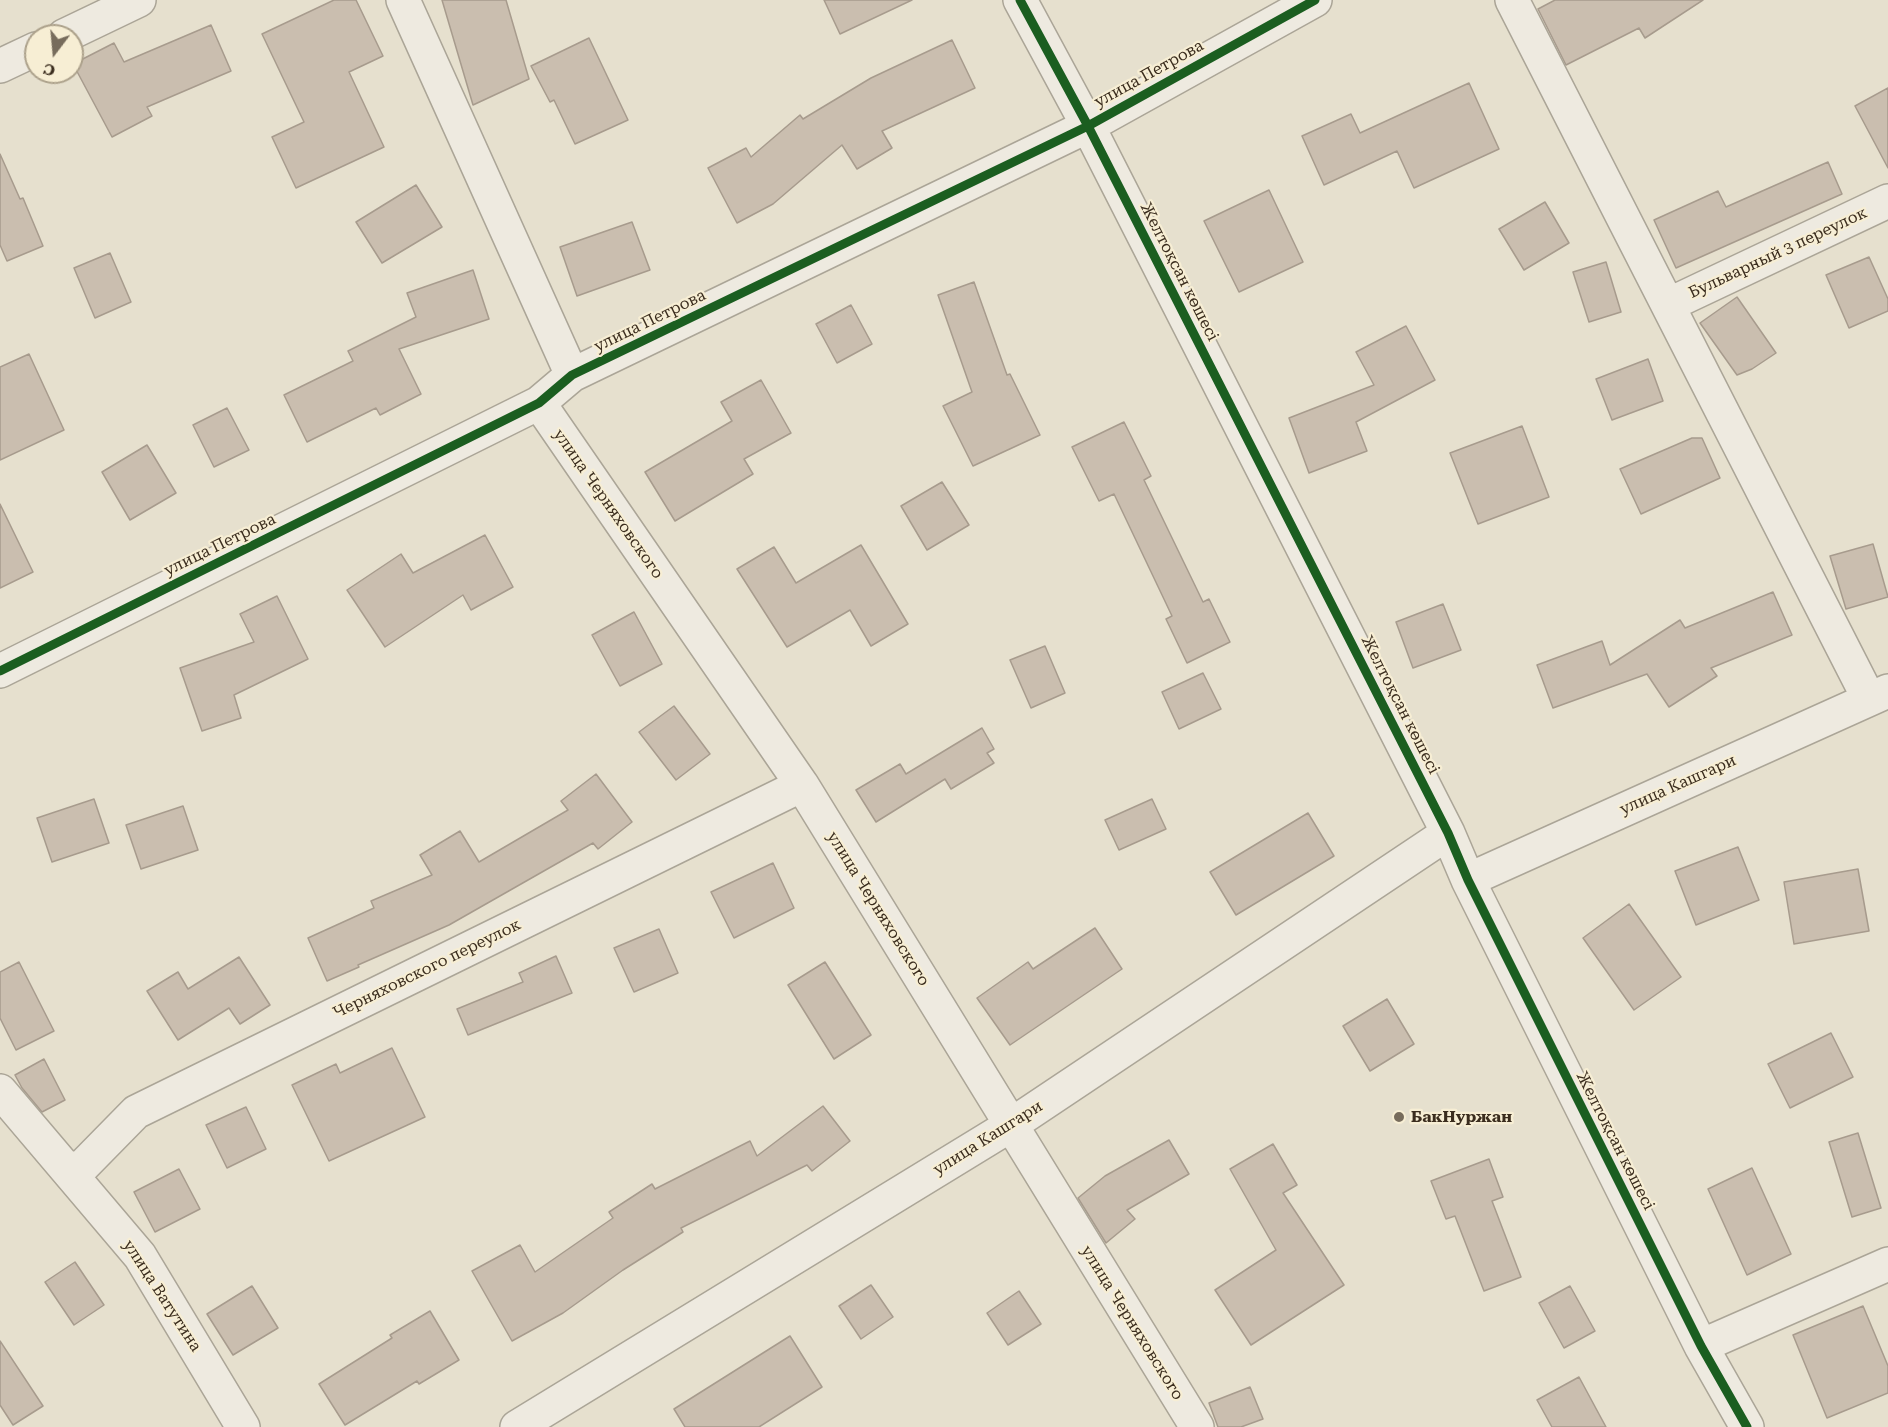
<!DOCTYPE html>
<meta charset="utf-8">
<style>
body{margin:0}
#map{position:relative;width:1888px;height:1427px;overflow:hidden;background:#e6e0ce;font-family:"Roboto Serif",serif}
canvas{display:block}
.north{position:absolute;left:24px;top:24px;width:60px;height:60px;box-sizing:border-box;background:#f7eed4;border:2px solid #aca18b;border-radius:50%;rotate:196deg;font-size:16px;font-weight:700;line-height:24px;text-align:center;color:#3b2d1e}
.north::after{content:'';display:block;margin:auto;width:21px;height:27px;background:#776c5c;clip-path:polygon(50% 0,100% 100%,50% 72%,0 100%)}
</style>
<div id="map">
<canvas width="1888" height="1427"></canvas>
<div class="north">С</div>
</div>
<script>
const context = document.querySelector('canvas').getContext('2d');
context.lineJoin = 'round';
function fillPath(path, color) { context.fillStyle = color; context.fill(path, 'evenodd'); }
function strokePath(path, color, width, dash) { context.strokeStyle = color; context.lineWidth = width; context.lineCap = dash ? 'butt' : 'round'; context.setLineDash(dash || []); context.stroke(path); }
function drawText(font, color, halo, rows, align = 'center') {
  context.font = font + ' "Roboto Serif",serif'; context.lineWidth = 4.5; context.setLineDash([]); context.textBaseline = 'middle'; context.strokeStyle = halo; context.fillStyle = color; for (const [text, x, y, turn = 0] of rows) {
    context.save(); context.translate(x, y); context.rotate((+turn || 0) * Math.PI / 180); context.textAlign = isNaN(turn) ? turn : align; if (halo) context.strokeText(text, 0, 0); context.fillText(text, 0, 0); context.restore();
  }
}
const building = new Path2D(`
 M 334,0 L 356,0 L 383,56 L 349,72 L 384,147 L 296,188 L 272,137 L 304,122 L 262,34 Z
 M 442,0 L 506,0 L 529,79 L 473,105 Z
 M 824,0 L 912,0 L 840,34 Z
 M 1555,0 L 1703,0 L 1645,38 L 1639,28 L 1566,65 L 1538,9 Z
 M 211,25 L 231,71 L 147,107 L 152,116 L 112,137 L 73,64 L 114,43 L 124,62 Z
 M 589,38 L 628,120 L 575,144 L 554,100 L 550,102 L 531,66 Z
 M 952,40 L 975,88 L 882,131 L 892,148 L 857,169 L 842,145 L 773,204 L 737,223 L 708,168 L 746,148 L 751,157 L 800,115 L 803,119 L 871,78 Z
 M 1469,83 L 1499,149 L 1414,188 L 1397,151 L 1324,185 L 1302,136 L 1351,114 L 1360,133 Z
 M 1888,88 L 1888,168 L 1855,106 Z
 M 0,154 L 20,199 L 23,198 L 43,246 L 7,261 L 0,245 Z
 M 1828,162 L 1842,194 L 1676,268 L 1654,220 L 1718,191 L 1726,207 Z
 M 416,185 L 442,227 L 382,263 L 356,222 Z
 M 1269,190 L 1303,262 L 1239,292 L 1204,221 Z
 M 1545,202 L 1569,243 L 1524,270 L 1499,229 Z
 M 632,222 L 650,270 L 577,296 L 560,247 Z
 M 110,253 L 131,302 L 95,318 L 74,268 Z
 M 1869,257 L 1888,299 L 1888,311 L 1849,328 L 1826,275 Z
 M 1606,262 L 1621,312 L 1589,322 L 1573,272 Z
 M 473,270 L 489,319 L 399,349 L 421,394 L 380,415 L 376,408 L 307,442 L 284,395 L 353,361 L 348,351 L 416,317 L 407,293 Z
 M 974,282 L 1007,375 L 1010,374 L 1040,435 L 973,466 L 943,406 L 972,392 L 938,295 Z
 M 1737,297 L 1776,353 L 1752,369 L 1737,375 L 1700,323 Z
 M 851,305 L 872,344 L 837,363 L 816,324 Z
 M 1406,326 L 1435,380 L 1356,422 L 1367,451 L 1309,473 L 1289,418 L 1374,385 L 1356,352 Z
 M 29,354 L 64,430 L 0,460 L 0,367 Z
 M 1648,359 L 1663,401 L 1612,420 L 1596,379 Z
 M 761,380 L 791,433 L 744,459 L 753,474 L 675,521 L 645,472 L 732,421 L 721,402 Z
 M 227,408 L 249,450 L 214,467 L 193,425 Z
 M 1124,422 L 1151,476 L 1144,480 L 1203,602 L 1209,599 L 1230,642 L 1187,663 L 1166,619 L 1172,616 L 1114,494 L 1099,501 L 1072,447 Z
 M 1522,426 L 1549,497 L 1478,524 L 1450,453 Z
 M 1692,438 L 1702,438 L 1720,478 L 1641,514 L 1620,469 Z
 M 147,445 L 176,493 L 130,520 L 102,472 Z
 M 942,482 L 969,525 L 927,550 L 901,506 Z
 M 0,504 L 33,572 L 0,588 Z
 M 485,535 L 513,587 L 471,610 L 463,595 L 385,647 L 347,590 L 401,554 L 413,573 Z
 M 1873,544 L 1888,597 L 1846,609 L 1830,556 Z
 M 861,545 L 908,624 L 871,646 L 850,610 L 787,647 L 737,569 L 774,547 L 796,583 Z
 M 1773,592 L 1792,635 L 1711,668 L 1717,676 L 1669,707 L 1647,674 L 1553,708 L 1537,665 L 1602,641 L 1610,665 L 1680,620 L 1685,628 Z
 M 277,596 L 308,659 L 234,695 L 241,718 L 202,731 L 180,668 L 254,642 L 240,614 Z
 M 1443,604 L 1461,650 L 1413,668 L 1396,622 Z
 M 634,612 L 662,664 L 620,686 L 592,635 Z
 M 1045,646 L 1065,693 L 1031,708 L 1010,660 Z
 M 1203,673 L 1221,709 L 1179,729 L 1162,692 Z
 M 674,706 L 710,754 L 676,780 L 639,732 Z
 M 982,728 L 994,749 L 987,753 L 994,763 L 951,789 L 945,779 L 876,822 L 856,790 L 900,764 L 906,774 Z
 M 596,774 L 632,822 L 598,849 L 593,843 L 449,925 L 358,965 L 359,967 L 327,981 L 308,938 L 374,908 L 371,901 L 432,875 L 420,855 L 460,831 L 479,862 L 568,810 L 561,801 Z
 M 94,799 L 109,843 L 52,862 L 37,818 Z
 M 1152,799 L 1166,829 L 1119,850 L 1105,820 Z
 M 183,806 L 198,850 L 141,869 L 126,825 Z
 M 1308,813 L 1334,856 L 1236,915 L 1210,872 Z
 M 1738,847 L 1759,900 L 1696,925 L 1675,871 Z
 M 773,863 L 794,908 L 734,938 L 711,892 Z
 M 1858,869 L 1869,931 L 1794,944 L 1784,882 Z
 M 1629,904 L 1681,977 L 1634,1010 L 1583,938 Z
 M 1095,928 L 1122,969 L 1010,1045 L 977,998 L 1028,962 L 1033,969 Z
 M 659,929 L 678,973 L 634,992 L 614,948 Z
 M 556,956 L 572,993 L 468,1035 L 457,1009 L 523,982 L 519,973 Z
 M 239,957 L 270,1005 L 240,1024 L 229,1008 L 178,1040 L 147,991 L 178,972 L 188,989 Z
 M 19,962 L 54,1031 L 16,1050 L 0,1018 L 0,972 Z
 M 825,962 L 871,1035 L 834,1059 L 788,985 Z
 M 1387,999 L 1414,1044 L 1370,1071 L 1343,1026 Z
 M 1831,1033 L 1853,1077 L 1790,1108 L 1768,1064 Z
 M 392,1048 L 425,1117 L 329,1161 L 292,1085 L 336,1064 L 340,1073 Z
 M 44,1059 L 65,1100 L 42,1112 L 22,1088 L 15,1075 Z
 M 823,1106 L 850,1141 L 812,1171 L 807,1165 L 681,1228 L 683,1232 L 623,1270 L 563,1313 L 512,1341 L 472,1271 L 520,1245 L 535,1272 L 613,1218 L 609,1212 L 652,1184 L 655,1189 L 750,1141 L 757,1156 Z
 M 246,1107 L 266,1149 L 227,1168 L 206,1125 Z
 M 1858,1133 L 1881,1208 L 1852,1217 L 1829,1142 Z
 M 1169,1140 L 1189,1174 L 1127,1210 L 1135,1219 L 1106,1243 L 1078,1198 L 1105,1176 Z
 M 1273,1144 L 1297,1185 L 1283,1193 L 1344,1285 L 1251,1345 L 1215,1290 L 1276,1250 L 1230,1169 Z
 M 1489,1159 L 1503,1197 L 1492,1201 L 1521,1277 L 1484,1291 L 1455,1216 L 1446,1219 L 1431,1181 Z
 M 1752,1168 L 1791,1254 L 1747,1275 L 1708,1189 Z
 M 179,1169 L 200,1209 L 155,1232 L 134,1192 Z
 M 75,1262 L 104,1305 L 74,1325 L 45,1282 Z
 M 871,1285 L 893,1317 L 861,1339 L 839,1306 Z
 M 252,1286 L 278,1328 L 233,1355 L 207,1314 Z
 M 1570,1286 L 1595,1331 L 1564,1348 L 1539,1303 Z
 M 1019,1291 L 1041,1324 L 1008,1345 L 987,1313 Z
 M 1863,1306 L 1888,1366 L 1888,1393 L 1827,1418 L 1793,1335 Z
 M 430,1311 L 459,1360 L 419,1384 L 417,1381 L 345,1425 L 319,1384 L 392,1338 L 390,1335 Z
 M 790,1336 L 822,1387 L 759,1427 L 685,1427 L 674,1409 Z
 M 0,1341 L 43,1406 L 13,1425 L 0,1405 Z
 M 1579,1377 L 1606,1427 L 1552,1427 L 1537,1400 Z
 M 1250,1387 L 1263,1419 L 1241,1427 L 1218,1427 L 1209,1403 Z`);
const minor = new Path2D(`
 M 403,0 L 572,375
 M 1020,0 L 1088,126 L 1448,833 L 1468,880 L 1701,1346 L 1747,1427
 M 1512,0 L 1869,699
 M 64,36 L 139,0
 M 0,66 L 36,49
 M 1668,305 L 1888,201
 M 539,403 L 802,785 L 1197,1427
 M 0,671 L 539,403 L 572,375 L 1088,126 L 1315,0
 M 1468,880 L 1888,691
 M 0,1091 L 140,1256 L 243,1427
 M 66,1168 L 81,1168 L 136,1112 L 802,785
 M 1701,1346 L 1888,1264
 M 517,1427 L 1011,1125 L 1448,833`);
const cycleway = new Path2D(`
 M 1020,0 L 1088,126 L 1448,833 L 1468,880 L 1701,1346 L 1747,1427
 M 0,671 L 539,403 L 572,375 L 1088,126 L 1315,0`);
const markers = [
 [1399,1117,6,"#776c5c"]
];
const streetNames = [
 ["улица Петрова",1149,74,-29],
 ["Бульварный 3 переулок",1778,253,-25],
 ["Желтоқсан көшесі",1179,272,63],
 ["улица Петрова",650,321,-26],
 ["улица Черняховского",608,504,55],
 ["улица Петрова",220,545,-26],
 ["Желтоқсан көшесі",1400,705,63],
 ["улица Кашгари",1678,785,-24],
 ["улица Черняховского",878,909,58],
 ["Черняховского переулок",427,969,-26],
 ["улица Кашгари",988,1138,-32],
 ["Желтоқсан көшесі",1615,1141,63],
 ["улица Ватутина",162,1296,57],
 ["улица Черняховского",1132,1323,58]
];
const poiNames = [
 ["БакНуржан",1411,1117]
];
fillPath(building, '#cabeaf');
strokePath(building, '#a79b8d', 1.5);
strokePath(minor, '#aba597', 36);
strokePath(minor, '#eeeae0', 33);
strokePath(cycleway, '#1b5e20', 9);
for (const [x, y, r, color] of markers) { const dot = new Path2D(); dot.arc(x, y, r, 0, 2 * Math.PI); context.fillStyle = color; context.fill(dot); strokePath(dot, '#f7eed4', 2); }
drawText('16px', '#3b2d1e', '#f7eed4', streetNames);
drawText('bold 16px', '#3b2d1e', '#f7eed4', poiNames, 'left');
</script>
